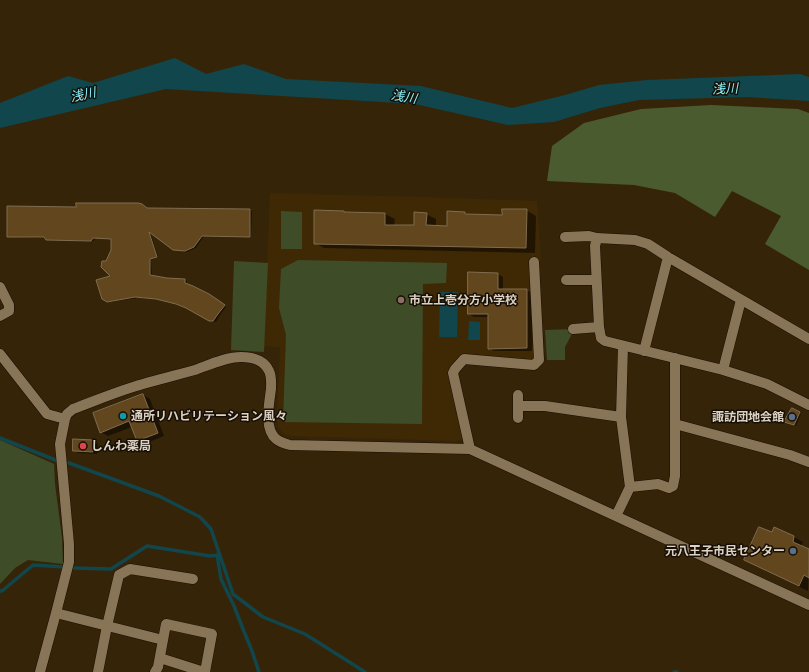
<!DOCTYPE html>
<meta charset="utf-8">
<style>
body{margin:0}
canvas{display:block;background:#352408}
</style>
<canvas width="809" height="672"></canvas>
<script>
const context = document.querySelector('canvas').getContext('2d');
context.lineJoin = 'round';
function fillPath(path, color) { context.fillStyle = color; context.fill(path, 'evenodd'); }
function strokePath(path, color, width, dash) { context.strokeStyle = color; context.lineWidth = width; context.lineCap = dash ? 'butt' : 'round'; context.setLineDash(dash || []); context.stroke(path); }
function drawText(font, color, halo, rows, align = 'center') {
  context.font = font + ' Lato,"Noto Sans JP",sans-serif'; context.lineWidth = 3; context.setLineDash([]); context.textBaseline = 'middle'; context.strokeStyle = halo; context.fillStyle = color; for (const [text, x, y, turn = 0] of rows) {
    context.save(); context.translate(x, y); context.rotate((+turn || 0) * Math.PI / 180); context.textAlign = isNaN(turn) ? turn : align; if (halo) context.strokeText(text, 0, 0); context.fillText(text, 0, 0); context.restore();
  }
}
const built = new Path2D(`
 M 270,193 L 417,197 L 537,201 L 541,261 L 534,262 L 534,365 L 464,359 L 455,369 L 468,439 L 461,439 L 457,441 L 455,441 L 293,436 L 286,435 L 282,432 L 278,426 L 277,418 L 280,347 L 264,346 Z`);
const green = new Path2D(`
 M 281,211 L 302,212 L 302,249 L 281,249 Z
 M 298,260 L 447,263 L 446,283 L 423,284 L 422,424 L 283,422 L 286,335 L 279,308 L 281,269 Z
 M 234,261 L 268,263 L 264,352 L 231,350 Z
 M 573,329 L 573,332 L 565,347 L 565,360 L 547,360 L 545,330 Z
 M 0,440 L 54,464 L 55,484 L 62,538 L 63,564 L 28,560 L 15,568 L 0,584 Z`);
const forest = new Path2D(`
 M 711,105 L 798,109 L 809,113 L 809,270 L 765,244 L 781,216 L 732,191 L 715,217 L 675,193 L 634,185 L 547,181 L 552,146 L 584,123 L 641,109 Z`);
const water = new Path2D(`
 M 175,58 L 206,74 L 244,64 L 286,79 L 421,86 L 512,108 L 565,95 L 599,85 L 647,80 L 800,74 L 809,77 L 809,101 L 747,97 L 639,100 L 600,108 L 554,122 L 508,125 L 415,104 L 166,89 L 0,128 L 0,103 L 68,76 L 93,83 Z
 M 440,292 L 458,292 L 457,337 L 439,337 Z
 M 469,321 L 480,322 L 480,340 L 468,340 Z`);
const shadow = new Path2D(`
 M 148,209 L 250,210 L 252,211 L 251,237 L 204,236 L 196,248 L 187,252 L 176,250 L 150,231 L 158,257 L 151,260 L 152,277 L 167,279 L 185,280 L 187,281 L 187,285 L 220,302 L 226,307 L 220,315 L 216,322 L 212,321 L 189,308 L 179,304 L 159,299 L 138,298 L 109,302 L 105,300 L 112,277 L 107,262 L 112,250 L 112,239 L 96,238 L 93,241 L 49,240 L 45,238 L 10,237 L 8,236 Z
 M 526,210 L 536,216 L 535,253 L 324,248 L 315,243 L 344,212 L 346,213 L 385,214 L 395,219 L 394,226 L 415,226 L 426,214 L 436,219 L 436,227 L 448,227 L 448,212 L 465,213 L 470,215 L 502,216 Z
 M 498,274 L 503,277 L 503,290 L 527,290 L 533,294 L 532,351 L 494,351 L 489,348 L 489,317 L 474,317 L 469,314 Z
 M 143,395 L 150,399 L 164,436 L 144,444 L 137,440 L 132,427 L 108,436 L 101,432 Z
 M 792,409 L 801,414 L 796,426 L 786,421 Z
 M 74,440 L 93,441 L 98,444 L 97,454 L 78,453 L 74,451 Z
 M 775,529 L 794,537 L 803,542 L 801,547 L 809,550 L 808,591 L 754,565 L 745,560 L 772,534 Z`);
const stream = new Path2D(`
 M 0,438 L 58,461
 M 69,463 L 159,496 L 200,517 L 211,529 L 233,594 L 263,617 L 305,634 L 365,672
 M 217,555 L 221,579 L 234,606 L 243,629 L 252,651 L 259,672
 M 74,568 L 111,569 L 147,546 L 210,556 L 220,555
 M 0,591 L 2,591 L 33,565 L 65,567
 M 674,672 L 677,672`);
const building = new Path2D(`
 M 76,203 L 138,203 L 142,204 L 147,208 L 250,209 L 250,237 L 202,236 L 194,247 L 185,251 L 173,250 L 149,232 L 157,257 L 150,259 L 150,275 L 167,278 L 185,279 L 185,283 L 193,286 L 209,294 L 218,300 L 225,305 L 218,314 L 213,321 L 209,321 L 186,308 L 176,304 L 156,299 L 135,297 L 107,302 L 102,299 L 96,280 L 110,276 L 101,267 L 102,261 L 106,261 L 111,250 L 111,239 L 93,238 L 91,241 L 46,240 L 44,237 L 7,237 L 7,206 L 76,207 Z
 M 502,209 L 527,209 L 526,248 L 314,244 L 314,210 L 344,211 L 344,212 L 385,213 L 385,225 L 414,225 L 414,212 L 427,213 L 426,225 L 447,226 L 447,211 L 465,212 L 465,214 L 502,215 Z
 M 468,272 L 498,273 L 498,289 L 527,289 L 527,348 L 488,349 L 488,314 L 468,314 Z
 M 143,394 L 158,433 L 137,441 L 129,421 L 100,433 L 93,413 Z
 M 792,408 L 800,412 L 794,425 L 784,422 Z
 M 73,439 L 93,440 L 93,452 L 73,451 Z
 M 759,527 L 772,532 L 774,527 L 794,536 L 793,542 L 809,549 L 809,578 L 804,575 L 799,586 L 744,560 Z`);
const minor = new Path2D(`
 M 565,237 L 589,236 L 597,238 L 635,240 L 648,244 L 668,257 L 809,339
 M 597,238 L 595,246 L 599,327 L 601,338 L 605,341 L 723,370 L 767,384 L 809,405
 M 566,280 L 596,280
 M 0,287 L 9,305 L 9,311 L 0,316
 M 573,329 L 599,327
 M 644,351 L 668,257
 M 0,354 L 47,414 L 65,419
 M 723,370 L 741,300
 M 518,395 L 518,418
 M 518,406 L 545,406 L 621,417
 M 675,424 L 790,455 L 809,462
 M 470,449 L 453,373 L 455,369 L 464,359 L 534,365 L 539,360 L 534,262
 M 630,487 L 658,484 L 669,488 L 673,486 L 675,476 L 675,358
 M 616,516 L 630,487 L 621,417 L 623,346
 M 56,613 L 163,640
 M 160,658 L 204,672
 M 40,672 L 56,613 L 69,562 L 69,544 L 60,444 L 65,419 L 67,414 L 73,409 C 92,402 111,394 130,388 C 151,381 173,376 195,370 C 209,365 226,357 241,357 C 253,357 264,360 269,371 C 272,377 271,384 271,389 C 269,404 264,429 276,439 C 280,442 286,444 290,445 L 470,449 L 809,605
 M 98,672 L 107,626 L 119,575 L 130,569 L 193,579
 M 155,672 L 158,667 L 166,624 L 212,634 L 205,672`);
const markers = [
 [401,300,4,"#8d6e63"],
 [123,416,4,"#0f9aa8"],
 [792,417,4,"#5c6f8a"],
 [83,446,4,"#e0444e"],
 [793,551,4,"#5c6f8a"]
];
const poiNames = [
 ["市立上壱分方小学校",409,300],
 ["通所リハビリテーション風々",131,416],
 ["諏訪団地会館",784,417,"right"],
 ["しんわ薬局",91,446],
 ["元八王子市民センター",785,551,"right"]
];
const waterNames = [
 ["浅川",725,89,-3],
 ["浅川",83,95,-12],
 ["浅川",404,97,9]
];
fillPath(built, '#3f2905');
fillPath(green, '#3e4d27');
fillPath(forest, '#4a5b30');
fillPath(water, '#10464c');
fillPath(shadow, '#0007');
strokePath(stream, '#10464c', 3.5);
fillPath(building, '#62461d');
strokePath(building, '#806c50', 1);
strokePath(minor, '#1a0d00', 11);
strokePath(minor, '#887457', 10);
for (const [x, y, r, color] of markers) { const dot = new Path2D(); dot.arc(x, y, r, 0, 2 * Math.PI); context.fillStyle = color; context.fill(dot); strokePath(dot, '#160f05', 1.5); }
drawText('bold 12px', '#ddd2c3', '#160f05', poiNames, 'left');
drawText('italic 13px', '#87effc', '#160f05', waterNames);
</script>
